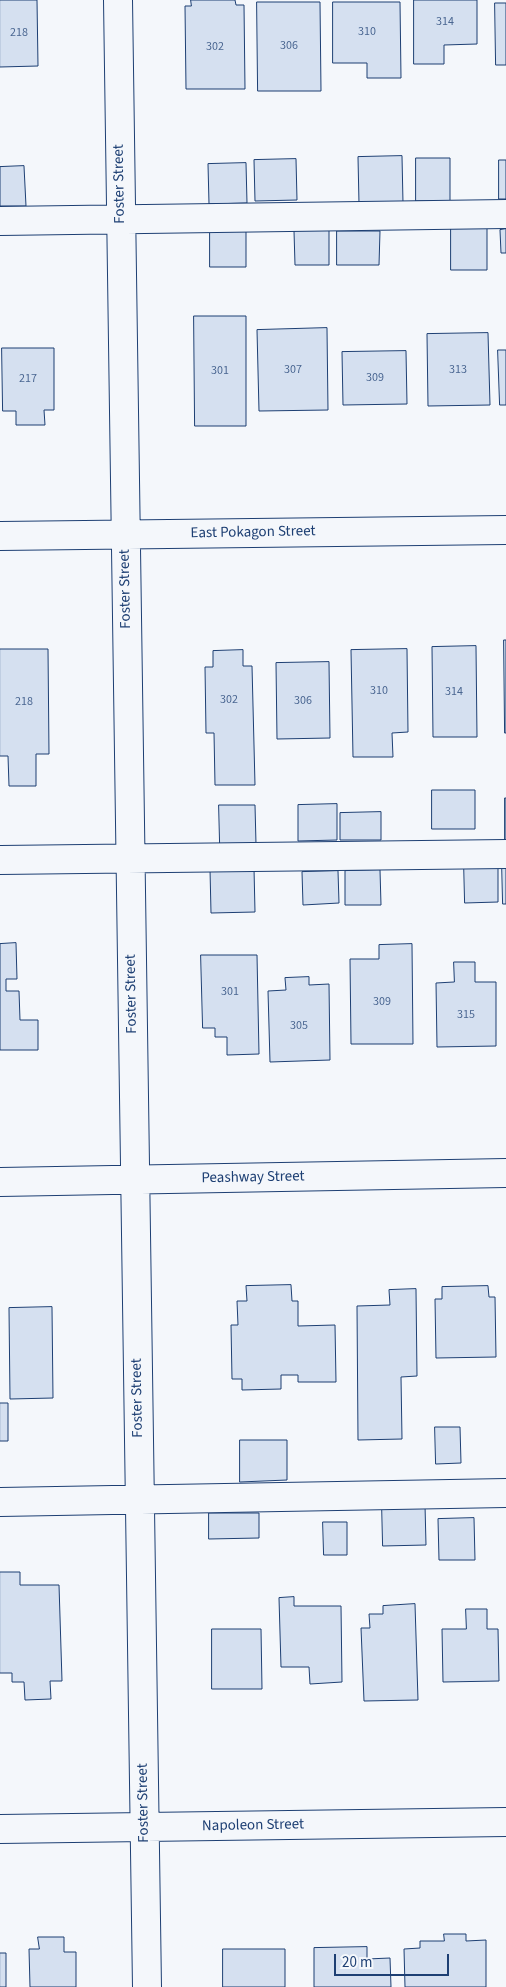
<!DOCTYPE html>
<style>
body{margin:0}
#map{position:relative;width:506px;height:1987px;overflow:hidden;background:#f4f7fb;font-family:"Source Sans 3",sans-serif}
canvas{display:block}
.scale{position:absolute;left:334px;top:1954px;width:115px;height:22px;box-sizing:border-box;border:2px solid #1d3f73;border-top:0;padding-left:6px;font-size:15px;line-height:18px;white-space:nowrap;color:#1d3f73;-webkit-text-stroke:4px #f4f7fb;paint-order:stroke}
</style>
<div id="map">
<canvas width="506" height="1987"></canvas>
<div class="scale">20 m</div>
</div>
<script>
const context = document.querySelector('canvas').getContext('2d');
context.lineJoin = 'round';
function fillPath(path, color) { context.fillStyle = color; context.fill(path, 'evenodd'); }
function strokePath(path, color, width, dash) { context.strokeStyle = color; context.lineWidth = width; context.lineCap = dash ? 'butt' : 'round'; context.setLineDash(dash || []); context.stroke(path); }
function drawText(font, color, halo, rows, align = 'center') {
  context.font = font + ' "Source Sans 3",sans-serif'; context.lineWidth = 4; context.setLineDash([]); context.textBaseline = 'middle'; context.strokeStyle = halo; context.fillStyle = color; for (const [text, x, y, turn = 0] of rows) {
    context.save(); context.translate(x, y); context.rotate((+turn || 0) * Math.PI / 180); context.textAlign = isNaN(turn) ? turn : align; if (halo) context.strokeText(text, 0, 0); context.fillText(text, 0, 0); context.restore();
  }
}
const building = new Path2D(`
 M 0,0 L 37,0 L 38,66 L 0,67 Z
 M 191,0 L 235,0 L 236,5 L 244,5 L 245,89 L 186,89 L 185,6 L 191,6 Z
 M 414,0 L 477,0 L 477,44 L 444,45 L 444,64 L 414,64 Z
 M 257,2 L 320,2 L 321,91 L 258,91 Z
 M 333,2 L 400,2 L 401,78 L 367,78 L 367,63 L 333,63 Z
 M 495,3 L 506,3 L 506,65 L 496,65 Z
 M 402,156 L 403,203 L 359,204 L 358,157 Z
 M 416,158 L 450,158 L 450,201 L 416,201 Z
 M 296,159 L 297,200 L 255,201 L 254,160 Z
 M 499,160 L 506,160 L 506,199 L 499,199 Z
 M 246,163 L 247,203 L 209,204 L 208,164 Z
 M 24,166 L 26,206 L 0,206 L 0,167 Z
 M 451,228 L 487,228 L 487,270 L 451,270 Z
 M 506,229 L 506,253 L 501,253 L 500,230 Z
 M 329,230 L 329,265 L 295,265 L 294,231 Z
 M 210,231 L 246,231 L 246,267 L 210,267 Z
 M 337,231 L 380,231 L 379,265 L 337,265 Z
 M 194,316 L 246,316 L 246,426 L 195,426 Z
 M 327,328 L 328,410 L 259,411 L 257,330 Z
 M 488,333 L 490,405 L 428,406 L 427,334 Z
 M 2,348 L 54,348 L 54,410 L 44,410 L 45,425 L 16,425 L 16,411 L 3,411 Z
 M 498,350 L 506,350 L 506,405 L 500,405 Z
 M 406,351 L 407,404 L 343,405 L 342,352 Z
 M 504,640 L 506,640 L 506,733 L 505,733 Z
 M 476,646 L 477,737 L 433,737 L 432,647 Z
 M 0,649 L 48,649 L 49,754 L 36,754 L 36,786 L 9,786 L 8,756 L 0,756 Z
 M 407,649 L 408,732 L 392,733 L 393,757 L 353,757 L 351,650 Z
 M 243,650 L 243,666 L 252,666 L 255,785 L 215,785 L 214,733 L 206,733 L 205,667 L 213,667 L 213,651 Z
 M 329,662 L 330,738 L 277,739 L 276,663 Z
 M 432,790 L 475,790 L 475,829 L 432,829 Z
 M 505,798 L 506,798 L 506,840 L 505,840 Z
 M 337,804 L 337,840 L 298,841 L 298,805 Z
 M 219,805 L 255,805 L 256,844 L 220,844 Z
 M 381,812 L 381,840 L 340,840 L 340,813 Z
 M 464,863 L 498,863 L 498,902 L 465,903 Z
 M 502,864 L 506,864 L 506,904 L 503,904 Z
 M 254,868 L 255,912 L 211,913 L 210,869 Z
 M 380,870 L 381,905 L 345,905 L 345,871 Z
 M 338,871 L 339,903 L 303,905 L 302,872 Z
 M 16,943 L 17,979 L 6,979 L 6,991 L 19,991 L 20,1020 L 38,1020 L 38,1050 L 0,1050 L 0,944 Z
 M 412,944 L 413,1044 L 351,1044 L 350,959 L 379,959 L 379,945 Z
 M 201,955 L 257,955 L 259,1054 L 227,1055 L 227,1037 L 215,1037 L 215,1028 L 203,1028 Z
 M 454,962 L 475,962 L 475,982 L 496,982 L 496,1046 L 437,1047 L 436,983 L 454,982 Z
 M 309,977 L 309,985 L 329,984 L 330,1060 L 270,1062 L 268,991 L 286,990 L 285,978 Z
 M 291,1285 L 292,1301 L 298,1301 L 298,1326 L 335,1325 L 336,1382 L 298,1382 L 298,1375 L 281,1375 L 281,1389 L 242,1390 L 242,1379 L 232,1379 L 231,1325 L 238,1325 L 237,1301 L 247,1301 L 246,1286 Z
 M 488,1286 L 489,1297 L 495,1297 L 496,1357 L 436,1358 L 435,1299 L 442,1299 L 442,1287 Z
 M 416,1289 L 417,1376 L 401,1377 L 402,1439 L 358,1440 L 357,1306 L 390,1305 L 389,1290 Z
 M 52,1307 L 53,1398 L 10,1399 L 9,1308 Z
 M 0,1403 L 8,1403 L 8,1441 L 0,1441 Z
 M 435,1427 L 460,1427 L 461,1463 L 436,1464 Z
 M 240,1440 L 287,1440 L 287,1480 L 240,1482 Z
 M 382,1505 L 425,1505 L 426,1545 L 383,1546 Z
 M 209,1513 L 259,1513 L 259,1538 L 209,1539 Z
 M 474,1518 L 475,1560 L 439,1560 L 438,1519 Z
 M 323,1522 L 347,1522 L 347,1555 L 324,1555 Z
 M 0,1572 L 20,1572 L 20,1585 L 59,1585 L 62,1681 L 50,1681 L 51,1699 L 25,1700 L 24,1682 L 12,1682 L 12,1673 L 0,1673 Z
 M 294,1597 L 294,1606 L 341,1606 L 342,1682 L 310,1684 L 309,1667 L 281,1667 L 279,1598 Z
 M 415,1604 L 418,1700 L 364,1701 L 361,1628 L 370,1628 L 369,1614 L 383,1614 L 383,1606 Z
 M 466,1609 L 487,1609 L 487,1629 L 498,1629 L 499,1681 L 443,1682 L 442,1629 L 466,1629 Z
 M 212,1629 L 261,1629 L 262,1689 L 212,1689 Z
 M 444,1934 L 466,1934 L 466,1941 L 486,1940 L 486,1987 L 405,1987 L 404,1949 L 420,1948 L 420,1941 L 444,1941 Z
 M 38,1937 L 64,1937 L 64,1952 L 76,1952 L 76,1987 L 30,1987 L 29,1949 L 39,1949 Z
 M 367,1947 L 367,1959 L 390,1958 L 391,1987 L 314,1987 L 314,1948 Z
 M 223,1949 L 285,1949 L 285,1987 L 223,1987 Z
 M 0,1953 L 6,1953 L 6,1987 L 0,1987 Z`);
const minor = new Path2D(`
 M 118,0 L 147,1987
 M 0,221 L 506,214
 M 0,536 L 506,530
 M 0,860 L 506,854
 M 0,1182 L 506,1173
 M 0,1502 L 506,1493
 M 0,1829 L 506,1822`);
const numberNames = [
 ["314",445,22],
 ["310",367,32],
 ["218",19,33],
 ["306",289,46],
 ["302",215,47],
 ["307",293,370],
 ["313",458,370],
 ["301",220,371],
 ["309",375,378],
 ["217",28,379],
 ["310",379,691],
 ["314",454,692],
 ["302",229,700],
 ["306",303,701],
 ["218",24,702],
 ["301",230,992],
 ["309",382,1002],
 ["315",466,1015],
 ["305",299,1026]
];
const streetNames = [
 ["Foster Street",120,184,-91],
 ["East Pokagon Street",253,533,-1],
 ["Foster Street",126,589,-91],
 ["Foster Street",132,994,-91],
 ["Peashway Street",253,1178,-1],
 ["Foster Street",138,1398,-91],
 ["Foster Street",144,1803,-91],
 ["Napoleon Street",253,1826,-1]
];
fillPath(building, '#d5e0f0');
strokePath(building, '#1d3f73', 1);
strokePath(minor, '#1d3f73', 30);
strokePath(minor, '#f4f7fb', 28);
drawText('12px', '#4b6792', null, numberNames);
drawText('15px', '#1d3f73', '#f4f7fb', streetNames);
</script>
